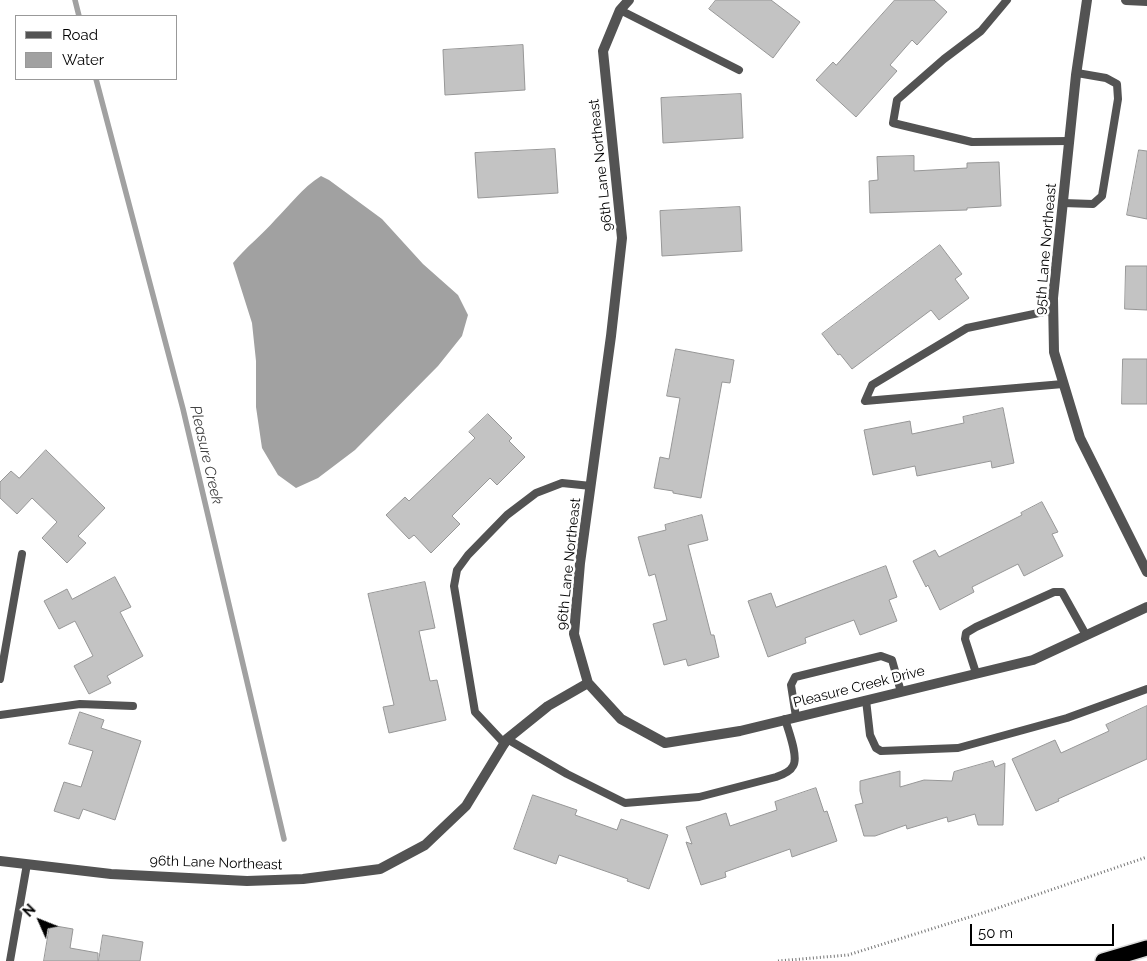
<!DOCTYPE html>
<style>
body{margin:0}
#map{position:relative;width:1147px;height:961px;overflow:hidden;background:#fff;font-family:Raleway,sans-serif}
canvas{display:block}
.legend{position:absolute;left:15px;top:15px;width:162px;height:65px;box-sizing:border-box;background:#fff;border:1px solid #999;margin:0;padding:6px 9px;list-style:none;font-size:15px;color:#000}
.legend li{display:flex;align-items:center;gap:10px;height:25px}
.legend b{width:25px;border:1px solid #999}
.north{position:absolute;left:15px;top:896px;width:50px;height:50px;-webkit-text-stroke:4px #fff;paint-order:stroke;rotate:314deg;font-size:14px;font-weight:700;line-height:20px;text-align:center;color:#000}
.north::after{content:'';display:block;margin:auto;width:18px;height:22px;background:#000;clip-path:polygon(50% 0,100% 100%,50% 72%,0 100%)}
.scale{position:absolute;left:970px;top:924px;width:144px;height:22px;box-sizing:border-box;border:2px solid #000;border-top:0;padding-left:6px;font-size:15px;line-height:18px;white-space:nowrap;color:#000;-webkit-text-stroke:4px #fff;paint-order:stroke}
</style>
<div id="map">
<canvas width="1147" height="961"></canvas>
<ul class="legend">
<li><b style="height:6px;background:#535353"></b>Road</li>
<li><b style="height:14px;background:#a1a1a1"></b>Water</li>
</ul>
<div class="north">N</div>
<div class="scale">50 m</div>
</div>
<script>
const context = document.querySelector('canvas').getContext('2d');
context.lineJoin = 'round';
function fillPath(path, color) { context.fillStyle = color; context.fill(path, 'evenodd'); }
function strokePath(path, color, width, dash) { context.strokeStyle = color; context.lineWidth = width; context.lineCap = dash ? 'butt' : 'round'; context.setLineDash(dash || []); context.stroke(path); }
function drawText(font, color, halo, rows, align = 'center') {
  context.font = font + ' Raleway,sans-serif'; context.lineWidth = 5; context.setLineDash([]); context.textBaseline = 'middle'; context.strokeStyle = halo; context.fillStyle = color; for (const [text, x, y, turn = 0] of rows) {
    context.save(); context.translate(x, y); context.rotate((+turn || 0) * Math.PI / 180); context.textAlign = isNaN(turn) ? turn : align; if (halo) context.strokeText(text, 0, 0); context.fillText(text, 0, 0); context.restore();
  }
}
const water = new Path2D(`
 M 321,176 L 329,180 L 382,219 L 423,264 L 458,295 L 468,315 L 462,336 L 438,366 L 355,450 L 318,478 L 296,488 L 278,475 L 262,448 L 256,407 L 256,361 L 252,323 L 233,263 C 246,247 262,235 275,220 C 290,205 302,188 321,176 Z`);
const stream = new Path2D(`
 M 75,0 L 79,16
 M 96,79 L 183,409 L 284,839`);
const building = new Path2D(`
 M 716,0 L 771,0 L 800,22 L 773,58 L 709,9 Z
 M 895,0 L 934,0 L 947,12 L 917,45 L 912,40 L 890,65 L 897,71 L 856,117 L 816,80 L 833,62 L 836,65 Z
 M 523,45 L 525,90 L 445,95 L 443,50 Z
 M 741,94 L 743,138 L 663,143 L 661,98 Z
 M 555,149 L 558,193 L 478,198 L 475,153 Z
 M 1139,150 L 1147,151 L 1147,219 L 1127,215 Z
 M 914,156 L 914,171 L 967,168 L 967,163 L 999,162 L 1001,206 L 967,208 L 967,210 L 870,213 L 869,181 L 878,180 L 877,157 Z
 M 740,207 L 742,251 L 662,256 L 660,211 Z
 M 940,245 L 962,274 L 955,279 L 969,298 L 939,320 L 931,310 L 852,369 L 840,354 L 838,355 L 822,334 Z
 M 1126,266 L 1147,266 L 1147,310 L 1125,309 Z
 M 676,349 L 734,360 L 730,383 L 722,382 L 701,498 L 673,493 L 673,491 L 654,488 L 660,457 L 669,459 L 680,398 L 667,396 Z
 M 1123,359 L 1147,359 L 1147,404 L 1122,404 Z
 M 1003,408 L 1014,463 L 992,468 L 991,461 L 917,476 L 915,466 L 873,475 L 864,430 L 910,421 L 912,434 L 964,423 L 963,417 Z
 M 488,414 L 512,438 L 509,441 L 525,457 L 497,485 L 490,478 L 452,516 L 460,524 L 431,553 L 414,535 L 409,539 L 386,515 L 405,497 L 409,501 L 475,438 L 469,432 Z
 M 46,450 L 105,508 L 78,536 L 86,543 L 67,563 L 42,538 L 57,522 L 32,498 L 17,514 L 0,498 L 0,482 L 11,471 L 19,478 Z
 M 1042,502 L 1058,532 L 1052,534 L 1063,556 L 1024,576 L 1018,564 L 972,587 L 974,592 L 940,610 L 928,585 L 926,587 L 913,561 L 935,550 L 939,557 L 1022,515 L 1021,513 Z
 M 702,515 L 708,540 L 688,545 L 711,635 L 714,635 L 719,657 L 688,666 L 686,659 L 664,665 L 653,624 L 667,620 L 655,574 L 649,576 L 638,537 L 666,530 L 665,525 Z
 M 886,566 L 897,597 L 889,600 L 897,621 L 860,635 L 854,620 L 805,638 L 806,643 L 768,657 L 748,601 L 771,593 L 776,607 Z
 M 115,577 L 131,607 L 120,612 L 143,656 L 107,676 L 111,683 L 89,694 L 74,666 L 93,656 L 75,621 L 59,629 L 44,601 L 67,589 L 72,599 Z
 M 425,582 L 435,628 L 419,631 L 430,681 L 437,680 L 446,720 L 389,733 L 383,707 L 394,705 L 368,594 Z
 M 1147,706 L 1147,759 L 1058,799 L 1059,801 L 1036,811 L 1012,759 L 1055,740 L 1061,753 L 1109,731 L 1106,725 Z
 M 80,712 L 104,720 L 101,728 L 141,741 L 115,820 L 83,809 L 79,819 L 54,811 L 64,782 L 81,787 L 93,751 L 69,744 Z
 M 993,761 L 995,767 L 1005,763 L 1003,825 L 978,825 L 975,814 L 948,822 L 947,817 L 907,829 L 906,825 L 875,836 L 864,836 L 855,805 L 863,803 L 860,791 L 860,781 L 900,771 L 900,787 L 924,780 L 952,781 L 954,772 Z
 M 816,788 L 824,812 L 827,811 L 837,841 L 792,857 L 790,849 L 725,872 L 726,877 L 701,885 L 686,842 L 692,844 L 686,827 L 726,813 L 730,826 L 777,810 L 775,802 Z
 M 533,795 L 577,810 L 575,815 L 617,830 L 621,819 L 668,835 L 649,889 L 627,881 L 628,879 L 559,855 L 556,864 L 514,849 Z
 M 50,925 L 73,929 L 70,948 L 98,953 L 98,961 L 44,961 Z
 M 103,935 L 143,942 L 140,961 L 99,961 Z`);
const path = new Path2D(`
 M 778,961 L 848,955 L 992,910 L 1147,857`);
const service = new Path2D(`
 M 1007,0 L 981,31 L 944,59 L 897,100 L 893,123 L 972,142 L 1069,141
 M 620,10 L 739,70
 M 1063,203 L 1093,204 L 1102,196 L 1118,99 L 1117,84 L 1106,78 L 1077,73
 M 1053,310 L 967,328 L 872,385 L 865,401 L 1063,384
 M 976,673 L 965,639 L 966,633 L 976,627 L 1054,592 L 1062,592 L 1086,635
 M 0,679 L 22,554
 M 866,700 L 870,735 L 876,748 L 881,751 L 958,748 L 1067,718 L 1147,689
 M 0,715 L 80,704 L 133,706
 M 796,717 L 791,685 L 795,677 L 881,656 L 892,660 L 901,692
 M 507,739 L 567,774 L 625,803 L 699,797 L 776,777 C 782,775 790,772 793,766 C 799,757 788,730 785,719
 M 505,744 L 475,712 L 454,586 L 457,570 L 468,555 L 507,515 L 536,493 L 562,483 L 591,486
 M 10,961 L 27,864`);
const minor = new Path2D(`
 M 1087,0 L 1076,75 L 1053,298 L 1054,352 L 1080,438 L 1147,572
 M 588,683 L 621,719 L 665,743 L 740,731 L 1033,660 L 1147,607
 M 0,861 L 111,874 L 247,881 L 303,879 L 380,869 L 425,845 L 466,806 L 507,739 L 548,706 L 588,683 L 574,634 L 580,563 L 611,336 L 622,238 L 603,51 L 620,10 L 629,0`);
const tertiary = new Path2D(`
 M 1126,0 L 1147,1`);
const motorway = new Path2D(`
 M 1103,961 L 1147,948`);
const streetNames = [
 ["96th Lane Northeast",601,165,-96],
 ["95th Lane Northeast",1046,249,-85],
 ["96th Lane Northeast",569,564,-84],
 ["Pleasure Creek Drive",859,687,-14],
 ["96th Lane Northeast",216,863,2]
];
const waterNames = [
 ["Pleasure Creek",206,455,77]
];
fillPath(water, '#a1a1a1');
strokePath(stream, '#a1a1a1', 5.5);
fillPath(building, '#c3c3c3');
strokePath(building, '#979797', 1);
strokePath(motorway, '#dbdbdb', 18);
strokePath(path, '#757575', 3, [1, 2.5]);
strokePath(service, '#535353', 8);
strokePath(minor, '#535353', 10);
strokePath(tertiary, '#535353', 10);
strokePath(motorway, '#000', 15);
drawText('14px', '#000', '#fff', streetNames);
drawText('italic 15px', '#424242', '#fff', waterNames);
</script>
